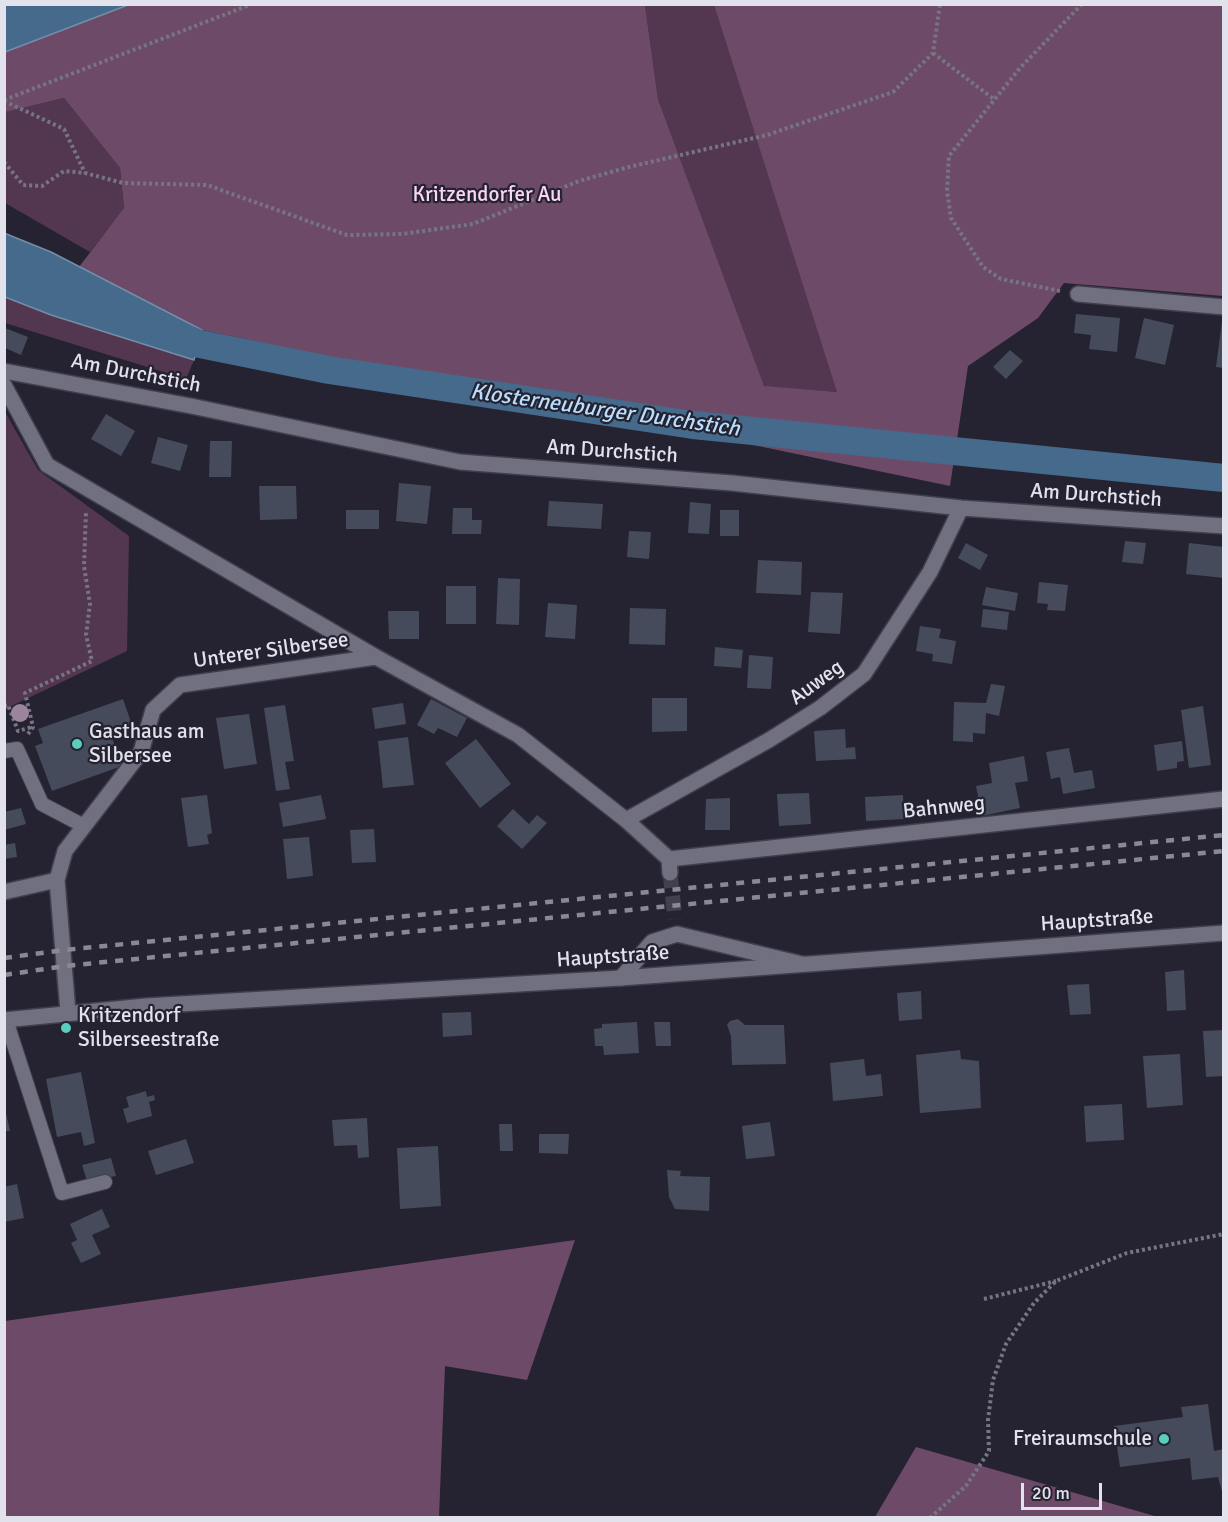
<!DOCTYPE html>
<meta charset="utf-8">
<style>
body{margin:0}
#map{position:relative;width:1228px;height:1522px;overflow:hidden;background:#252331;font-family:Signika,sans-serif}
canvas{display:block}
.frame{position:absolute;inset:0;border:6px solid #e2e2ec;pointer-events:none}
.scale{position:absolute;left:1021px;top:1483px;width:81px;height:27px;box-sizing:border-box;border:3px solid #e2e2ec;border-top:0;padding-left:8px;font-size:18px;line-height:21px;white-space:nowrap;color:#e2e2ec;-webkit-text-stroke:4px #252331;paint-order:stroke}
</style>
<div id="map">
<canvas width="1228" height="1522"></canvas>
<div class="frame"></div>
<div class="scale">20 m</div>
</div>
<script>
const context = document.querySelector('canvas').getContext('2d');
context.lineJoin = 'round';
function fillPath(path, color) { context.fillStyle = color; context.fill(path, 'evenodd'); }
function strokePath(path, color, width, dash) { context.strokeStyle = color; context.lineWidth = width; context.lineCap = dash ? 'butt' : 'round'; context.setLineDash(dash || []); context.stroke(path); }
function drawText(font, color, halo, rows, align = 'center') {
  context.font = font + ' Signika,sans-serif'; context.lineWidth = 4.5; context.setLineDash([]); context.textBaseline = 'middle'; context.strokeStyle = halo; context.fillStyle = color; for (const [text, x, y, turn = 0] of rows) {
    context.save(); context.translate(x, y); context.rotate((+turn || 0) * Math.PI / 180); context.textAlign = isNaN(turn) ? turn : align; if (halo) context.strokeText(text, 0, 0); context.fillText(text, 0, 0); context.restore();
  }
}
const green = new Path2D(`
 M 645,5 L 714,5 L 838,392 L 764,387 L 658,99 Z
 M 64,98 L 120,168 L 124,209 L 90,252 L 5,203 L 4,112 Z
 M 4,297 L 51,315 L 194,360 L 186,379 L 5,323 Z
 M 4,410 L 38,470 L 129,536 L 127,651 L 5,709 Z`);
const forest = new Path2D(`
 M 128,5 L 645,5 L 658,99 L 764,386 L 837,392 L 714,5 L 1223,5 L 1223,296 L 1064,283 L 1038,318 L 968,366 L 950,486 L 202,330 L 79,267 L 124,208 L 120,168 L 64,98 L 5,112 L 5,52 Z
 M 575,1240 L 527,1380 L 445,1366 L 439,1517 L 5,1517 L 5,1321 Z
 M 916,1447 L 1158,1517 L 875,1517 Z`);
const water = new Path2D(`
 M 5,4 L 128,4 L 128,5 L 5,52 Z
 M 4,233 L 51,252 L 202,330 L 194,360 L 51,315 L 5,297 Z`);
const canal = new Path2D(`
 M 164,330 L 200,344 L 329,370 L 693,425 L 1224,478`);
const building = new Path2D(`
 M 1076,314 L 1120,318 L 1117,352 L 1089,349 L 1091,335 L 1074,333 Z
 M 1144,318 L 1174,325 L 1165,365 L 1135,358 Z
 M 1222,321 L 1224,321 L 1224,368 L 1216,367 Z
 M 5,328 L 28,337 L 21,355 L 5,348 Z
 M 1010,350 L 1023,361 L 1006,379 L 993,367 Z
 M 106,414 L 135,431 L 121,456 L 91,439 Z
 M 158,437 L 188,445 L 180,471 L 151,463 Z
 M 210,441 L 232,441 L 231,477 L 209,477 Z
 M 399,483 L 431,486 L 427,524 L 396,521 Z
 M 259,486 L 296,486 L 297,519 L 260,520 Z
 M 549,501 L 603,504 L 601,529 L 547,526 Z
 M 690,502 L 711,504 L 709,534 L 688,533 Z
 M 453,508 L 472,508 L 472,520 L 482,520 L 481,534 L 452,534 Z
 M 346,510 L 379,510 L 379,529 L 346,529 Z
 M 720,510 L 739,510 L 739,536 L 720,536 Z
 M 629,531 L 651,532 L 649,559 L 627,557 Z
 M 1125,541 L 1146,543 L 1143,564 L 1122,562 Z
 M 966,543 L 988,555 L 980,570 L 958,558 Z
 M 1189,543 L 1224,547 L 1224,578 L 1186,574 Z
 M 758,560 L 802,562 L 801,595 L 756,593 Z
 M 498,578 L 520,579 L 519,625 L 496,624 Z
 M 1039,582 L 1068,585 L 1065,611 L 1047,610 L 1048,604 L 1037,603 Z
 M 446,586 L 476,586 L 476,624 L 446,624 Z
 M 986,587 L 1018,593 L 1015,611 L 982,605 Z
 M 811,592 L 843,593 L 840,634 L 808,632 Z
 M 548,603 L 577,605 L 575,639 L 545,637 Z
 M 630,608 L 666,609 L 665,645 L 629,644 Z
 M 983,609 L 1009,612 L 1007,630 L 981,627 Z
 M 388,611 L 419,611 L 419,639 L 389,639 Z
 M 920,626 L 941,629 L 939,638 L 956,641 L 952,664 L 932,661 L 933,654 L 916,651 Z
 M 715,647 L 743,650 L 741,668 L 714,666 Z
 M 749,655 L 773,657 L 771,689 L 747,688 Z
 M 991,684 L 1005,686 L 999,716 L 986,713 L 985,734 L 973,733 L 973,742 L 953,741 L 954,702 L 986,703 Z
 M 652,698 L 687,698 L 687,731 L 652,732 Z
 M 123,699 L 133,728 L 111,735 L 122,766 L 52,791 L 35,746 L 43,743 L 38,729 Z
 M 431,699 L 467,718 L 457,737 L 438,728 L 434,734 L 417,725 Z
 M 403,703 L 406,724 L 375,729 L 372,708 Z
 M 285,705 L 294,761 L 285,762 L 290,789 L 276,791 L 264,708 Z
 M 1203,706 L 1211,765 L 1189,768 L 1181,710 Z
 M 249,714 L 257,764 L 224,769 L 216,718 Z
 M 845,729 L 846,748 L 855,747 L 856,759 L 816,761 L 814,731 Z
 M 408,737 L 414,785 L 383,788 L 378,741 Z
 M 476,739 L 511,784 L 480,808 L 445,763 Z
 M 1182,741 L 1184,761 L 1177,762 L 1177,768 L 1157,771 L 1154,745 Z
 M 1069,748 L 1074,773 L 1092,770 L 1095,788 L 1063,794 L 1060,777 L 1051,779 L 1046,752 Z
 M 1024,756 L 1028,781 L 1015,783 L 1020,808 L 982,816 L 976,786 L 992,783 L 989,763 Z
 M 809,793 L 811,824 L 779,826 L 777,794 Z
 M 207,795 L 212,833 L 207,835 L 209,844 L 188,847 L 181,798 Z
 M 321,795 L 326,819 L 283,827 L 279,803 Z
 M 903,795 L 904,819 L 866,821 L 865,797 Z
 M 730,798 L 730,830 L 705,830 L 706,799 Z
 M 21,808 L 26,824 L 4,830 L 4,812 Z
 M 513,809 L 529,824 L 537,815 L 547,823 L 522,849 L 497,826 Z
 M 374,829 L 376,862 L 352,863 L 350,830 Z
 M 309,837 L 313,876 L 287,879 L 283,839 Z
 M 15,843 L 17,857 L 4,859 L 4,845 Z
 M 1184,970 L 1186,1010 L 1167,1011 L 1165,972 Z
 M 1089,984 L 1091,1014 L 1070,1015 L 1067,985 Z
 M 921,991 L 922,1019 L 899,1021 L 897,993 Z
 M 471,1012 L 472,1035 L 443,1037 L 442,1013 Z
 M 738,1019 L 745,1025 L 784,1025 L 786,1064 L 732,1065 L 731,1036 L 727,1025 L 730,1021 Z
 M 637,1022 L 639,1053 L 604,1055 L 603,1046 L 595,1046 L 594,1029 L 602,1028 L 602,1024 Z
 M 654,1022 L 670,1022 L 671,1046 L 656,1046 Z
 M 1224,1030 L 1224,1076 L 1206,1077 L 1203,1031 Z
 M 960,1050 L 961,1059 L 979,1061 L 981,1108 L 920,1113 L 916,1055 Z
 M 1180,1054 L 1183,1105 L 1147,1108 L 1143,1056 Z
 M 864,1059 L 866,1076 L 881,1074 L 883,1096 L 833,1101 L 830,1063 Z
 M 81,1072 L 95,1143 L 84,1146 L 81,1132 L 57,1137 L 46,1079 Z
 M 146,1091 L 147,1097 L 154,1095 L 155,1100 L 149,1102 L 152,1116 L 127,1123 L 123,1109 L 129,1107 L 126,1097 Z
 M 4,1104 L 10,1131 L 4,1131 Z
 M 1122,1104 L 1124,1140 L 1086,1142 L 1084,1106 Z
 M 367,1118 L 369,1157 L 358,1158 L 357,1145 L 334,1146 L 332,1120 Z
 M 770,1122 L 775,1156 L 746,1159 L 742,1126 Z
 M 499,1124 L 512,1124 L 513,1151 L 500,1151 Z
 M 539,1134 L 569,1134 L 568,1154 L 539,1153 Z
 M 186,1139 L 194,1163 L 156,1175 L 148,1151 Z
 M 438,1146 L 441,1206 L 400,1209 L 397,1148 Z
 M 111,1158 L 116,1176 L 87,1181 L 82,1165 Z
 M 667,1170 L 681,1171 L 680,1176 L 710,1177 L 709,1211 L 675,1209 L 669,1197 Z
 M 17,1184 L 24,1218 L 4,1222 L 4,1187 Z
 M 102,1209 L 110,1227 L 92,1235 L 101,1254 L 81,1263 L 71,1243 L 77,1240 L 70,1224 Z
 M 1208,1404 L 1214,1451 L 1224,1449 L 1224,1499 L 1218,1477 L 1192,1480 L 1190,1458 L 1120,1467 L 1114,1426 L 1183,1417 L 1181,1407 Z`);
const minorTunnel = new Path2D(`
 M 670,873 L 675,919`);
const path = new Path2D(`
 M 933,53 L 995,100
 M 4,100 L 252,4
 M 4,101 L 64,129 L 85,173
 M 4,162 L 23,185 L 42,186 L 64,171 L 85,173 L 123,183 L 207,185 L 347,235 L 402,234 L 473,224 L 579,181 L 629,167 L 767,135 L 893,92 L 933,53 L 940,4
 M 1060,291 L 1001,279 L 983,267 L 951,218 L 947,191 L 949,156 L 1020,68 L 1082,4
 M 4,706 L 8,705 L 18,731 L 32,727
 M 28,734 L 33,727 L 25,693 L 92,661 L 86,635 L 90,604 L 84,566 L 86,511
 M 984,1299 L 1056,1281
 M 930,1518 L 966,1486 L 989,1451 L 988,1420 L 993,1380 L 1006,1344 L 1034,1303 L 1056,1281 L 1127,1253 L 1224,1234`);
const service = new Path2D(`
 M 4,751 L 17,749 L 42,804 L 82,825
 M 6,1020 L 62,1193 L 105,1182`);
const minor = new Path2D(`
 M 1078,294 L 1224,307
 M 4,371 L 191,406 L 460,462 L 732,483 L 961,508 L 1224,526
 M 4,385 L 47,465 L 376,657
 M 626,820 L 769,740 L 820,708 L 864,674 L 930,572 L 961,508
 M 669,859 L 1224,799
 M 4,892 L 57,880
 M 621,978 L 652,942 L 677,934 L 802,964
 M 68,1012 L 57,880 L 65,851 L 141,752 L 153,710 L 180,685 L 376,657 L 518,735 L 626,820 L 669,859 L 670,873`);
const secondary = new Path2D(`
 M 4,1020 L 146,1006 L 621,978 L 1224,933`);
const rail = new Path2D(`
 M 4,958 L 64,950 L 1224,835
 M 4,975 L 65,966 L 1224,851`);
const trees = [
 [20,713]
];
const markers = [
 [77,744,6,"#5acebd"],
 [66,1028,6,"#5acebd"],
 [1164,1439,6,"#5acebd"]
];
const parkNames = [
 ["Kritzendorfer Au",487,195]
];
const streetNames = [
 ["Am Durchstich",136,374,11],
 ["Am Durchstich",612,452,4],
 ["Am Durchstich",1096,496,4],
 ["Unterer Silbersee",271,651,-8],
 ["Auweg",817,683,-36],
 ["Bahnweg",944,808,-6],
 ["Hauptstraße",1097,921,-4],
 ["Hauptstraße",613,957,-4]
];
const poiNames = [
 ["Gasthaus am",89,732],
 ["Silbersee",89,756],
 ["Kritzendorf",78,1016],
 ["Silberseestraße",78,1040],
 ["Freiraumschule",1152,1439,"right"]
];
const waterNames = [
 ["Klosterneuburger Durchstich",605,411,8]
];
fillPath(green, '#53364f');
fillPath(forest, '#6e4a69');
fillPath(water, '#456a8b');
strokePath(water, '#748ea8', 1.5);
strokePath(canal, '#456a8b', 28);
fillPath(building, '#454b5a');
strokePath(minorTunnel, '#41404d', 15, [15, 8]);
strokePath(service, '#413f4c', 16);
strokePath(minor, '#413f4c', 18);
strokePath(secondary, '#413f4c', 18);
strokePath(path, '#767581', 4, [3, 3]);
strokePath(service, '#717081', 14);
strokePath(minor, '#717081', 15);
strokePath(secondary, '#717081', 15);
strokePath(rail, '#898894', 4.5, [8, 8]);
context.fillStyle = '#9b859d';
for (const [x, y] of trees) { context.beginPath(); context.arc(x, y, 9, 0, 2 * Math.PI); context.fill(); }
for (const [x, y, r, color] of markers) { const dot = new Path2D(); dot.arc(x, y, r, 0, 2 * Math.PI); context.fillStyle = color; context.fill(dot); strokePath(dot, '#252331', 2); }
drawText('21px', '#fbd5f5', '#252331', parkNames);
drawText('21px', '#e2e2ec', '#252331', streetNames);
drawText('21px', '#e2e2ec', '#252331', poiNames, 'left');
drawText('italic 22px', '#b9ddfd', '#252331', waterNames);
</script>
